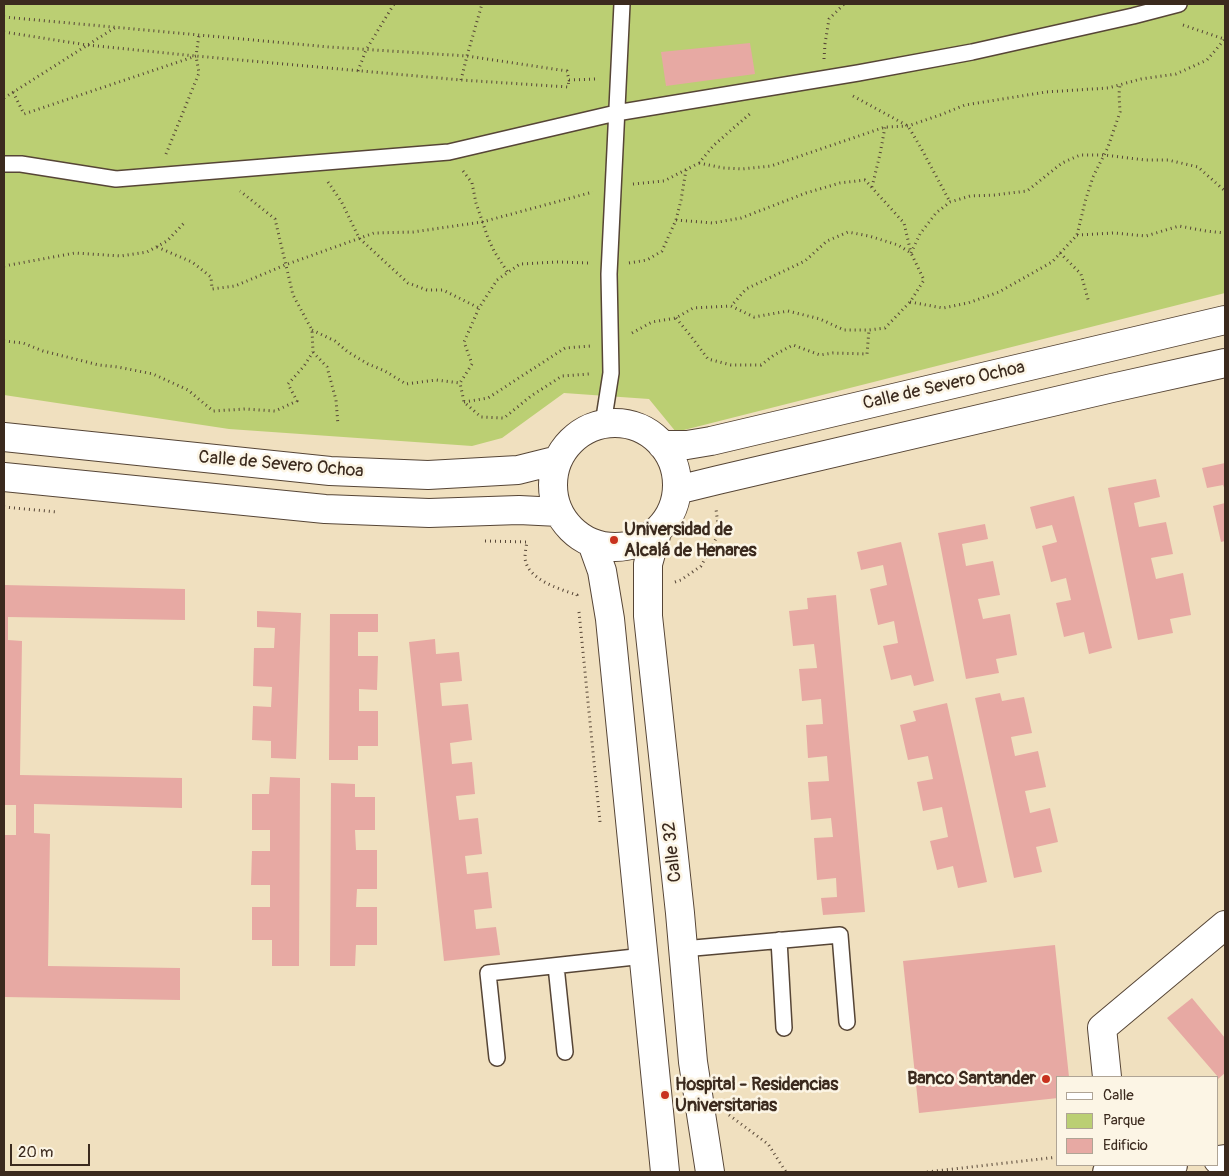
<!DOCTYPE html>
<meta charset="utf-8">
<style>
body{margin:0}
#map{position:relative;width:1229px;height:1176px;overflow:hidden;background:#f0e0bf;font-family:Pangolin,sans-serif}
canvas{display:block}
.frame{position:absolute;inset:0;border:5px solid #3b2a1e;pointer-events:none}
.legend{position:absolute;left:1056px;top:1076px;width:162px;height:90px;box-sizing:border-box;background:#fcf5e5;border:1px solid #afa495;margin:0;padding:6px 9px;list-style:none;font-size:15px;color:#3b2a1e}
.legend li{display:flex;align-items:center;gap:10px;height:25px}
.legend b{width:25px;border:1px solid #afa495}
.scale{position:absolute;left:10px;top:1144px;width:80px;height:22px;box-sizing:border-box;border:2px solid #3b2a1e;border-top:0;padding-left:6px;font-size:15px;line-height:18px;white-space:nowrap;color:#3b2a1e;-webkit-text-stroke:4px #fcf5e5;paint-order:stroke}
</style>
<div id="map">
<canvas width="1229" height="1176"></canvas>
<div class="frame"></div>
<ul class="legend">
<li><b style="height:6px;background:#fff"></b>Calle</li>
<li><b style="height:14px;background:#bbcf73"></b>Parque</li>
<li><b style="height:14px;background:#e7a9a3"></b>Edificio</li>
</ul>
<div class="scale">20 m</div>
</div>
<script>
const context = document.querySelector('canvas').getContext('2d');
context.lineJoin = 'round';
function fillPath(path, color) { context.fillStyle = color; context.fill(path, 'evenodd'); }
function strokePath(path, color, width, dash) { context.strokeStyle = color; context.lineWidth = width; context.lineCap = dash ? 'butt' : 'round'; context.setLineDash(dash || []); context.stroke(path); }
function drawText(font, color, halo, rows, align = 'center') {
  context.font = font + ' Pangolin,sans-serif'; context.lineWidth = 5; context.setLineDash([]); context.textBaseline = 'middle'; context.strokeStyle = halo; context.fillStyle = color; for (const [text, x, y, turn = 0] of rows) {
    context.save(); context.translate(x, y); context.rotate((+turn || 0) * Math.PI / 180); context.textAlign = isNaN(turn) ? turn : align; if (halo) context.strokeText(text, 0, 0); context.fillText(text, 0, 0); context.restore();
  }
}
const green = new Path2D(`
 M 4,4 L 1225,4 L 1225,293 L 676,432 L 649,399 L 564,393 L 502,438 L 472,446 L 229,429 L 4,395 Z`);
const building = new Path2D(`
 M 750,43 L 755,74 L 666,86 L 661,52 Z
 M 1225,463 L 1225,490 L 1223,485 L 1207,488 L 1202,468 Z
 M 1156,479 L 1160,497 L 1134,503 L 1139,527 L 1166,522 L 1173,554 L 1151,558 L 1156,579 L 1183,573 L 1191,615 L 1170,619 L 1173,633 L 1138,640 L 1108,488 Z
 M 1074,496 L 1112,648 L 1089,654 L 1084,632 L 1064,637 L 1056,603 L 1071,600 L 1066,578 L 1051,582 L 1042,546 L 1057,542 L 1052,525 L 1036,529 L 1030,507 Z
 M 1225,503 L 1225,541 L 1221,542 L 1213,506 Z
 M 985,524 L 988,539 L 962,544 L 966,566 L 993,561 L 1000,595 L 978,599 L 983,619 L 1010,614 L 1017,655 L 996,659 L 999,673 L 966,679 L 938,533 Z
 M 901,542 L 934,681 L 914,686 L 911,675 L 891,680 L 883,646 L 898,643 L 894,621 L 878,625 L 870,589 L 887,585 L 883,565 L 861,570 L 857,552 Z
 M 4,585 L 185,589 L 185,620 L 8,617 L 8,640 L 22,641 L 20,775 L 182,778 L 182,808 L 34,804 L 34,833 L 50,834 L 48,966 L 180,968 L 180,1000 L 4,997 L 4,835 L 16,835 L 16,805 L 4,805 Z
 M 836,595 L 865,912 L 823,915 L 821,898 L 837,897 L 836,878 L 817,880 L 814,838 L 833,837 L 831,818 L 811,820 L 808,782 L 829,781 L 827,756 L 808,758 L 806,725 L 823,724 L 821,699 L 802,701 L 799,669 L 817,668 L 814,644 L 793,646 L 789,611 L 808,609 L 807,598 Z
 M 257,611 L 301,613 L 296,759 L 271,758 L 271,741 L 252,740 L 253,706 L 271,707 L 272,687 L 253,686 L 254,648 L 274,648 L 275,628 L 257,627 Z
 M 330,614 L 378,614 L 378,632 L 358,632 L 358,656 L 378,656 L 377,690 L 359,689 L 359,711 L 378,711 L 378,746 L 358,746 L 358,760 L 329,760 Z
 M 435,639 L 436,654 L 459,652 L 462,681 L 440,683 L 442,706 L 468,704 L 472,740 L 450,743 L 452,764 L 472,762 L 475,794 L 456,796 L 459,820 L 478,818 L 482,854 L 465,856 L 467,874 L 488,872 L 492,908 L 474,910 L 476,929 L 496,927 L 500,955 L 444,961 L 409,642 Z
 M 1000,693 L 1002,701 L 1024,697 L 1032,733 L 1011,737 L 1015,756 L 1038,751 L 1046,787 L 1025,791 L 1030,813 L 1050,808 L 1058,842 L 1036,847 L 1042,872 L 1014,878 L 975,698 Z
 M 947,703 L 987,882 L 958,888 L 953,866 L 937,870 L 930,841 L 948,837 L 942,807 L 923,811 L 917,782 L 933,779 L 928,756 L 908,760 L 900,725 L 916,721 L 913,711 Z
 M 270,777 L 300,778 L 299,966 L 272,966 L 272,940 L 252,940 L 252,907 L 270,907 L 270,885 L 251,885 L 252,851 L 270,851 L 270,830 L 252,830 L 252,794 L 269,794 Z
 M 331,783 L 355,784 L 355,797 L 375,797 L 375,830 L 355,830 L 356,850 L 377,850 L 377,889 L 357,889 L 356,907 L 377,907 L 377,945 L 356,945 L 355,966 L 330,966 Z
 M 1055,945 L 1069,1077 L 1058,1077 L 1058,1098 L 919,1113 L 903,961 Z
 M 1192,998 L 1225,1038 L 1225,1073 L 1218,1079 L 1218,1077 L 1167,1018 Z`);
const path = new Path2D(`
 M 4,17 L 329,47 L 467,56 L 567,71 L 569,80 L 597,79
 M 1183,25 L 1224,39
 M 4,32 L 87,45 L 196,56 L 461,80 L 568,87 L 569,80
 M 824,59 L 825,44 L 829,19 L 844,4
 M 358,71 L 366,50 L 394,4
 M 461,80 L 467,56 L 482,4
 M 13,92 L 24,114 L 196,56 L 199,35
 M 853,96 L 908,126 L 921,148 L 950,202
 M 4,98 L 116,27
 M 166,154 L 199,73 L 196,56
 M 699,163 L 723,168 L 742,169 L 771,166 L 885,127 L 908,126 L 940,115 L 965,105 L 1046,92 L 1108,88 L 1141,79 L 1176,74 L 1207,60 L 1225,39
 M 463,171 L 472,183 L 476,203 L 488,238 L 494,251 L 508,273
 M 328,182 L 341,201 L 359,238 L 408,283 L 427,290 L 443,290 L 479,308
 M 633,184 L 664,181 L 699,163 L 714,145 L 752,112
 M 872,187 L 880,154 L 885,127
 M 676,220 L 713,223 L 741,218 L 806,193 L 840,183 L 865,180 L 904,223 L 911,253
 M 1077,235 L 1114,233 L 1146,236 L 1179,226 L 1206,231 L 1225,233
 M 157,247 L 192,262 L 211,277 L 212,289 L 235,286 L 285,265 L 374,233 L 413,232 L 482,222 L 593,192
 M 911,253 L 920,234 L 936,213 L 950,202 L 970,196 L 994,195 L 1027,191 L 1062,163 L 1080,155 L 1104,155 L 1145,160 L 1168,160 L 1198,167 L 1225,191
 M 1060,253 L 1081,274 L 1089,303
 M 588,263 L 559,262 L 520,264 L 497,280 L 479,308 L 464,342 L 472,364 L 460,383 L 464,402 L 481,417 L 504,418 L 531,396 L 562,376 L 589,374
 M 629,263 L 647,260 L 662,251 L 676,220 L 681,200 L 686,170
 M 4,266 L 75,253 L 121,256 L 147,252 L 167,241 L 186,221
 M 910,302 L 943,308 L 968,303 L 999,292 L 1052,262 L 1077,235 L 1085,202 L 1093,177 L 1108,147 L 1120,112 L 1119,94 L 1120,84
 M 676,318 L 690,335 L 708,359 L 731,365 L 761,365 L 774,355 L 793,345 L 820,355 L 833,353 L 867,354 L 869,330
 M 312,330 L 335,341 L 348,352 L 368,364 L 385,371 L 406,384 L 436,380 L 460,383
 M 632,333 L 652,322 L 676,318 L 693,308 L 731,306 L 754,317 L 788,311 L 820,319 L 844,330 L 869,330 L 885,328 L 910,302 L 924,280 L 911,253 L 898,245 L 869,236 L 848,232 L 827,241 L 805,261 L 746,289 L 731,306
 M 4,341 L 23,343 L 43,351 L 99,365 L 118,367 L 153,374 L 188,390 L 213,411 L 245,409 L 275,411 L 297,401 L 288,384 L 304,366 L 313,352 L 312,330 L 293,295 L 275,219 L 240,191
 M 313,352 L 327,367 L 336,400 L 338,425
 M 464,402 L 488,398 L 565,348 L 591,346
 M 4,507 L 57,512
 M 485,541 L 527,542 C 526,547 525,553 525,558 C 527,580 560,589 577,595 L 577,596
 M 675,582 L 681,580 L 701,566 L 719,533 L 716,509
 M 579,612 L 600,822
 M 729,1115 L 768,1144 L 786,1172
 M 927,1172 L 1058,1157`);
const lane = new Path2D(`
 M 4,164 L 21,164 L 116,179 L 449,152 L 616,113 L 858,73 L 972,52 L 1133,16 L 1179,4
 M 603,424 L 611,373 L 609,274 L 622,4
 M 779,940 L 784,1028
 M 683,949 L 840,935 L 847,1022
 M 556,966 L 565,1052
 M 497,1058 L 488,973 L 644,956`);
const street = new Path2D(`
 M553 485a62 62 0 1 1 124 0a62 62 0 1 1-124 0Z
 M 4,437 L 330,471 L 428,475 L 518,470 L 558,460
 M 662,445 L 687,445 L 711,441 L 1225,320
 M 4,477 L 325,509 L 429,513 L 519,510 L 559,512
 M 677,490 L 718,480 L 1112,388 L 1225,363
 M 657,532 L 648,564 L 648,616 L 680,913 L 693,1062 L 710,1172
 M 592,543 L 602,571 L 610,619 L 665,1172
 M 1107,1077 L 1102,1028 L 1225,925
 M 1218,1160 L 1225,1159
 M 1107,1172 L 1173,1165`);
const markers = [
 [614,540,5,"#c8321e"],
 [1046,1079,5,"#c8321e"],
 [665,1095,5,"#c8321e"]
];
const streetNames = [
 ["Calle de Severo Ochoa",944,386,-13],
 ["Calle de Severo Ochoa",281,465,5],
 ["Calle 32",673,852,-96]
];
const poiNames = [
 ["Universidad de",624,530],
 ["Alcalá de Henares",624,551],
 ["Banco Santander",1036,1079,"right"],
 ["Hospital - Residencias",675,1085],
 ["Universitarias",675,1106]
];
fillPath(green, '#bbcf73');
fillPath(building, '#e7a9a3');
strokePath(lane, '#564536', 18);
strokePath(street, '#564536', 30);
strokePath(path, '#564536', 3, [1, 4]);
strokePath(lane, '#fff', 15);
strokePath(street, '#fff', 28);
for (const [x, y, r, color] of markers) { const dot = new Path2D(); dot.arc(x, y, r, 0, 2 * Math.PI); context.fillStyle = color; context.fill(dot); strokePath(dot, '#fcf5e5', 2); }
drawText('18px', '#3b2a1e', '#fcf5e5', streetNames);
drawText('bold 18px', '#3b2a1e', '#fcf5e5', poiNames, 'left');
</script>
